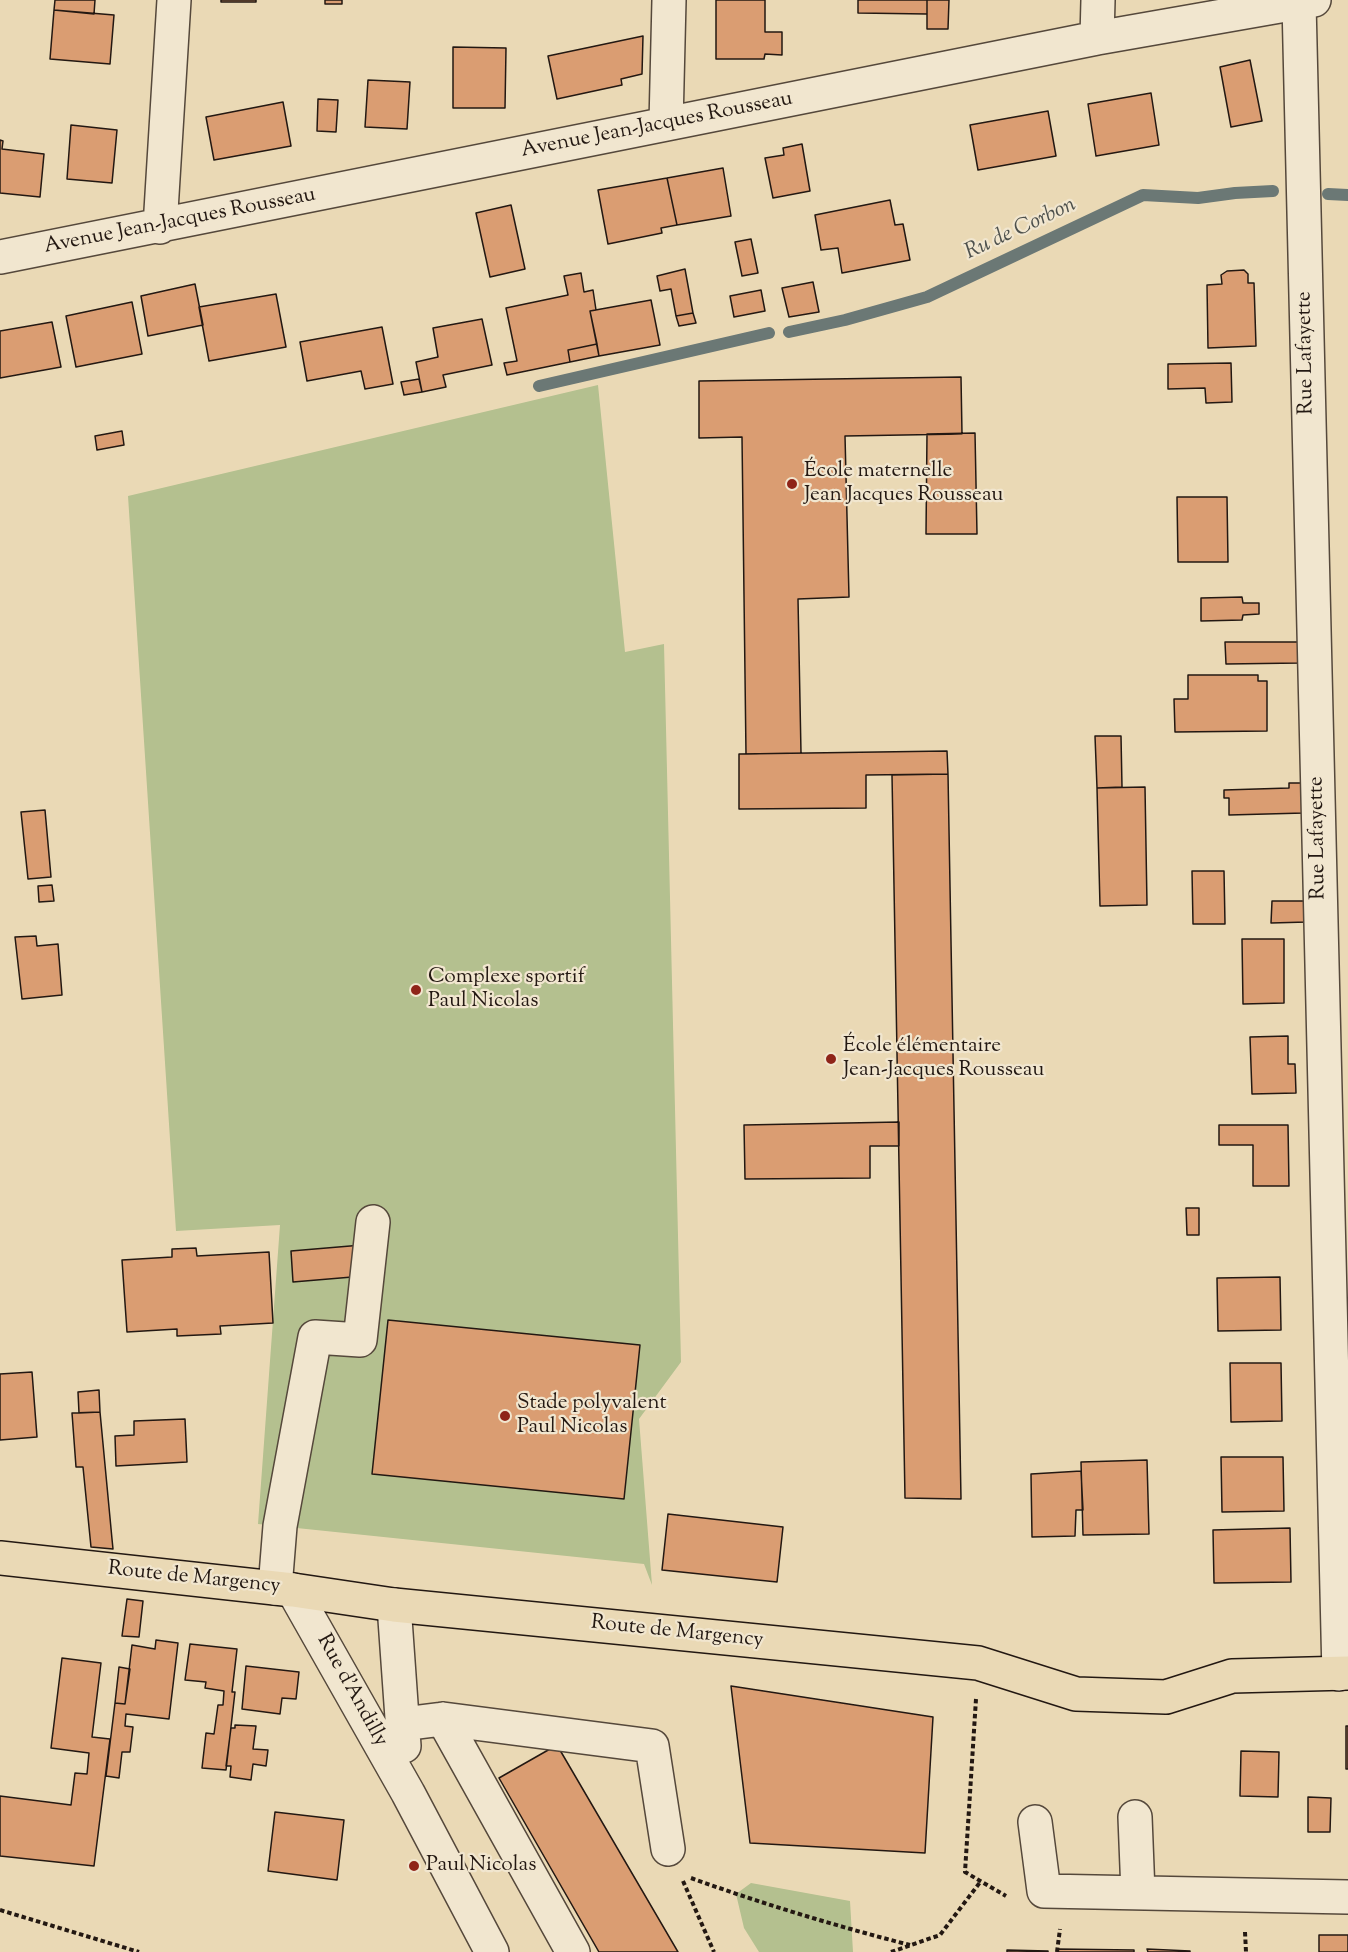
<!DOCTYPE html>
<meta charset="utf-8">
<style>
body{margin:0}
canvas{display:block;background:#ead9b5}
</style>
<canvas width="1348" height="1952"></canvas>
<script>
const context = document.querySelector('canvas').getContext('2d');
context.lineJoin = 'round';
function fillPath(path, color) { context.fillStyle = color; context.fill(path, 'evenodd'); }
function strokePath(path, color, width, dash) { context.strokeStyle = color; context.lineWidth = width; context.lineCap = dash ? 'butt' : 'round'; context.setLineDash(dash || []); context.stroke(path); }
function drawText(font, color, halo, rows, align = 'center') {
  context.font = font + ' "Sorts Mill Goudy",serif'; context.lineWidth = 4.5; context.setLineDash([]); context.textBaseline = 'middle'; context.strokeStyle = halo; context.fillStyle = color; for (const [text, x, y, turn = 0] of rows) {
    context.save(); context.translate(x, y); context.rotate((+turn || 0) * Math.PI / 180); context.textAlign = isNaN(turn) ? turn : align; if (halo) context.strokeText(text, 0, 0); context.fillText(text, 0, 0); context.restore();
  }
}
const green = new Path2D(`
 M 598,385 L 625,652 L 664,644 L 681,1362 L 639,1419 L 652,1585 L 644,1564 L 258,1524 L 280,1225 L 176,1231 L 128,496 Z
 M 751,1883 L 850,1901 L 853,1952 L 759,1952 L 744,1928 L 736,1894 Z`);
const stream = new Path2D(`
 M 1328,194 L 1348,195
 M 789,332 L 845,320 L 927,297 L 1143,195 L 1198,198 L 1235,193 L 1273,191
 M 539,386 L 769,333`);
const building = new Path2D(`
 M 55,0 L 95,0 L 94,14 L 54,10 Z
 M 221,0 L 256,0 L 256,2 L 221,2 Z
 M 325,0 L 342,0 L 342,4 L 325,4 Z
 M 716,0 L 765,0 L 765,32 L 782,32 L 782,55 L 765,54 L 764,59 L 716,59 Z
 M 858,0 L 927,0 L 927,14 L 858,13 Z
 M 927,0 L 949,0 L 948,29 L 927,29 Z
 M 54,10 L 114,15 L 110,64 L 50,59 Z
 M 643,36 L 642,74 L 621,79 L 622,85 L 557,99 L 548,56 Z
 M 453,47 L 506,48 L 505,108 L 453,108 Z
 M 1250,60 L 1262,121 L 1231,127 L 1220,67 Z
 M 368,80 L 410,82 L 407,129 L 365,127 Z
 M 1151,93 L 1159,145 L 1096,156 L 1088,104 Z
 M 318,99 L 338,100 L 336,132 L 317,131 Z
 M 283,102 L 291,146 L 214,160 L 206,117 Z
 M 1048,111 L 1056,156 L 978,170 L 970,125 Z
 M 71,125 L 117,130 L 112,183 L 67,179 Z
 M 0,140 L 3,141 L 2,149 L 44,154 L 40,197 L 0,193 Z
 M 802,144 L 810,191 L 773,198 L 765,158 L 784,155 L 783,148 Z
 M 723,168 L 731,216 L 677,225 L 667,178 Z
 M 667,178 L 677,225 L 661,228 L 662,233 L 608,244 L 598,190 Z
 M 890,200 L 895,225 L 903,224 L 910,260 L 842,273 L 838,248 L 821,250 L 815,215 Z
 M 511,205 L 525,269 L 490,277 L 476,213 Z
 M 751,239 L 758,273 L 742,276 L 735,242 Z
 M 685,269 L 693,313 L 676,316 L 671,289 L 660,291 L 657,276 Z
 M 1244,270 L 1248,274 L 1248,283 L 1254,283 L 1256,346 L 1208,348 L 1207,285 L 1222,284 L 1221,275 L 1227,271 Z
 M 581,273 L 584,292 L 593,290 L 596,310 L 590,311 L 597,344 L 568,350 L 570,362 L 507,375 L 504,363 L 517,361 L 506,308 L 568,295 L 564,276 Z
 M 813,282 L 819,312 L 789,317 L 782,288 Z
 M 195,284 L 203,325 L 148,336 L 141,296 Z
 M 761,290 L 765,311 L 734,317 L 730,296 Z
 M 276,294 L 286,347 L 209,361 L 199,307 Z
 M 651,300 L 660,345 L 599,356 L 590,311 Z
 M 132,302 L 142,354 L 76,367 L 66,316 Z
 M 693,313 L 696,323 L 679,326 L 676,316 Z
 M 482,319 L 492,365 L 443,375 L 446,387 L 422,392 L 416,362 L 438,357 L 433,328 Z
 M 52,322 L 61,367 L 0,378 L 0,331 Z
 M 382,327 L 393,384 L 365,389 L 361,371 L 307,381 L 300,342 Z
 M 597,344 L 599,356 L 570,362 L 568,350 Z
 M 1231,363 L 1232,402 L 1206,403 L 1205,388 L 1168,389 L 1168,364 Z
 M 961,377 L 962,434 L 845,436 L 849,597 L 798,599 L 801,753 L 746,754 L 742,437 L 699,438 L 699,381 Z
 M 419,379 L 422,392 L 404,395 L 401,382 Z
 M 122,431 L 124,445 L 97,450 L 95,436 Z
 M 975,433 L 977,534 L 926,534 L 927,434 Z
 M 1177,497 L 1227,497 L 1228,562 L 1178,562 Z
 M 1242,597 L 1243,603 L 1259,603 L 1259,614 L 1243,615 L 1242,620 L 1201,621 L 1201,598 Z
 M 1225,642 L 1299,642 L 1300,663 L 1226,664 Z
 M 1188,675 L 1258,675 L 1258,681 L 1267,681 L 1267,731 L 1175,732 L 1174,699 L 1188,699 Z
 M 1095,736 L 1121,736 L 1122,787 L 1097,788 Z
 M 947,751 L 948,774 L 866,775 L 866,808 L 739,809 L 739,754 Z
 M 948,774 L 961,1499 L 905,1498 L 892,775 Z
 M 1289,783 L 1303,783 L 1304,813 L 1229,815 L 1229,798 L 1224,798 L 1224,790 L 1289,788 Z
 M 1145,787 L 1147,905 L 1100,906 L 1097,788 Z
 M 45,810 L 51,877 L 28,879 L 21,812 Z
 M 1192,871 L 1224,871 L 1225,924 L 1193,924 Z
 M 52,885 L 54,901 L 39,902 L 38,886 Z
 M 1272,901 L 1306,901 L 1307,922 L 1271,923 Z
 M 36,936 L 37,946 L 58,944 L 62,995 L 22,999 L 15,937 Z
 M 1242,939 L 1284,939 L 1284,1003 L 1243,1004 Z
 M 1288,1036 L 1288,1064 L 1295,1064 L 1296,1093 L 1252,1094 L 1250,1037 Z
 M 899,1122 L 899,1146 L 870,1146 L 870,1178 L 745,1179 L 744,1125 Z
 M 1219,1125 L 1288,1125 L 1289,1186 L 1253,1186 L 1253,1145 L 1219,1145 Z
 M 1186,1208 L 1199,1208 L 1199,1235 L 1187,1235 Z
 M 362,1245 L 364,1276 L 293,1282 L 291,1251 Z
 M 196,1248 L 197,1256 L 269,1252 L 273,1323 L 220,1326 L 221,1334 L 177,1336 L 177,1329 L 127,1332 L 122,1260 L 172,1257 L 172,1249 Z
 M 1280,1277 L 1281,1330 L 1218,1331 L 1217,1278 Z
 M 388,1320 L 640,1345 L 624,1499 L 372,1474 Z
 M 1230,1363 L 1281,1363 L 1282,1421 L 1231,1422 Z
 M 32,1372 L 37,1437 L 0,1440 L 0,1374 Z
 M 99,1390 L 100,1412 L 79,1413 L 78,1392 Z
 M 100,1412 L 112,1539 L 113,1549 L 91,1547 L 83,1467 L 76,1467 L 72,1413 Z
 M 185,1419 L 187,1462 L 116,1466 L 115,1436 L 134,1435 L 134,1421 Z
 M 1221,1457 L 1283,1457 L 1284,1511 L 1222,1512 Z
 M 1147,1460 L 1149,1534 L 1083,1535 L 1081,1462 Z
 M 1081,1471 L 1083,1510 L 1076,1510 L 1075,1536 L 1032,1537 L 1031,1474 Z
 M 668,1514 L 783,1527 L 777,1582 L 662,1570 Z
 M 1290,1528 L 1291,1582 L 1214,1583 L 1213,1530 Z
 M 127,1599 L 143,1601 L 139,1637 L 122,1636 Z
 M 156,1640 L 178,1643 L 169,1719 L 126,1714 L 125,1726 L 133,1727 L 130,1752 L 122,1752 L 119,1778 L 106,1776 L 115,1703 L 125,1704 L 132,1645 L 155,1649 Z
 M 190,1644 L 237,1649 L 232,1692 L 235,1692 L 226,1770 L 202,1768 L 206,1733 L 214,1734 L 218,1705 L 223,1705 L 224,1691 L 205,1688 L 206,1682 L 185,1680 Z
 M 62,1658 L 101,1663 L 92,1737 L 110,1739 L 94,1866 L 0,1856 L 0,1796 L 71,1805 L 75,1773 L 87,1774 L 89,1753 L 51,1748 Z
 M 246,1666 L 299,1672 L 296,1699 L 282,1698 L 280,1714 L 242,1709 Z
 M 119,1667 L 130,1669 L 125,1704 L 115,1703 Z
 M 731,1686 L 933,1717 L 925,1853 L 750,1843 Z
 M 235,1725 L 256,1726 L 253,1749 L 268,1750 L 266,1766 L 253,1764 L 251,1780 L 230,1777 L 231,1766 L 226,1766 L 231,1728 L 235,1728 Z
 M 1346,1726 L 1348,1726 L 1348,1769 L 1346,1769 Z
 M 557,1745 L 678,1952 L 599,1952 L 499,1778 Z
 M 1241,1751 L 1279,1752 L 1278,1797 L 1240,1796 Z
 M 1308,1797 L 1331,1798 L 1330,1832 L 1308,1832 Z
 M 275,1812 L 344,1820 L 337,1880 L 268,1871 Z
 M 1319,1935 L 1348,1935 L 1348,1952 L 1319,1952 Z
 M 1058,1949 L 1134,1950 L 1134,1952 L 1058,1952 Z
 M 1147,1949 L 1190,1951 L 1190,1952 L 1148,1952 Z
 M 1007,1950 L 1048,1951 L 1048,1952 L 1007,1952 Z`);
const path = new Path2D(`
 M 976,1699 L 965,1872 L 1006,1896
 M 691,1878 C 763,1904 836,1926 910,1945
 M 683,1881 L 714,1952
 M 0,1910 L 139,1952
 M 1245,1932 L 1246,1952
 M 891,1952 L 940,1935 L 981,1881
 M 1057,1952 L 1060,1929`);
const minor = new Path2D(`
 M 1299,3 L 1339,1674
 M 1097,38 L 1098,0
 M 666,124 L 669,0
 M 160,227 L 174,0
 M 0,257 L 1097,38 L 1314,0
 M 275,1588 L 280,1526 L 315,1337 L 360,1340 L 373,1222
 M 293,1590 L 408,1793 L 492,1952
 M 394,1605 L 404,1746
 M 443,1719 L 652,1746 L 668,1849
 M 403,1724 L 443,1719 L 573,1952
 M 1135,1817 L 1138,1893
 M 1035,1822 L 1044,1891 L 1348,1897`);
const major = new Path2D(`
 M 0,1558 L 293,1590 L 394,1605 L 978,1663 L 1076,1694 L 1166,1697 L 1232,1676 L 1348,1673`);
const markers = [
 [792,484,6,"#8f2418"],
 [416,990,6,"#8f2418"],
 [831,1059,6,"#8f2418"],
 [505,1416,6,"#8f2418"],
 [414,1866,6,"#8f2418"]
];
const streetNames = [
 ["Avenue Jean-Jacques Rousseau",657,126,-11],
 ["Avenue Jean-Jacques Rousseau",180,222,-11],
 ["Rue Lafayette",1307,353,-91],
 ["Rue Lafayette",1319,838,-91],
 ["Route de Margency",194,1579,6],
 ["Route de Margency",677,1633,6],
 ["Rue d'Andilly",351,1691,61]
];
const poiNames = [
 ["École maternelle",804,472],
 ["Jean Jacques Rousseau",804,496],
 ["Complexe sportif",428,978],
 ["Paul Nicolas",428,1002],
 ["École élémentaire",843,1047],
 ["Jean-Jacques Rousseau",843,1071],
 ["Stade polyvalent",517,1404],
 ["Paul Nicolas",517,1428],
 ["Paul Nicolas",426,1866]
];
const waterNames = [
 ["Ru de Corbon",1021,230,-25]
];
fillPath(green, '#b4c08f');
strokePath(stream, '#6b7875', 12);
fillPath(building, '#da9d72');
strokePath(building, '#231812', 1.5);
strokePath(minor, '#55483b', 36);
strokePath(major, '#231812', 36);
strokePath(path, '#231812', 4, [4.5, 3]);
strokePath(minor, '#f1e6cf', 33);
strokePath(major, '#ead9b5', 33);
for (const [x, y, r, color] of markers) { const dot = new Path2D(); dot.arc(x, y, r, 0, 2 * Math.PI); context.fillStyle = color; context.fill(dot); strokePath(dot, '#f1e6cf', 2); }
drawText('21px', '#231812', '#f1e6cf', streetNames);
drawText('21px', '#231812', '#f1e6cf', poiNames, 'left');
drawText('italic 22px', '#4d504c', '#f1e6cf', waterNames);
</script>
